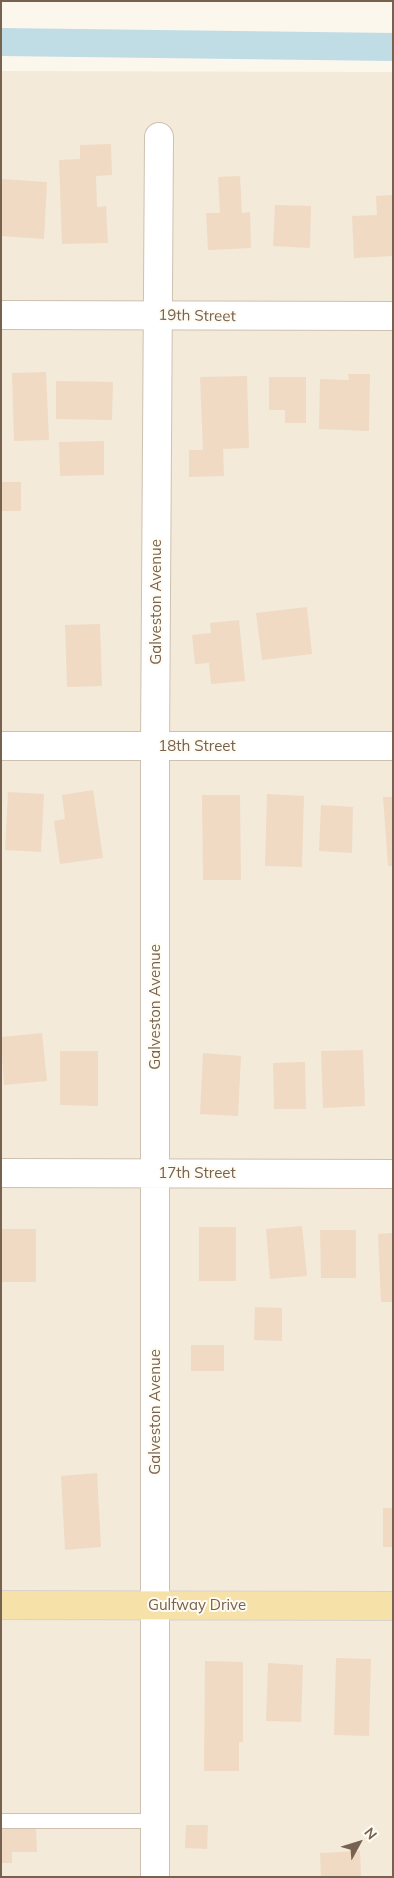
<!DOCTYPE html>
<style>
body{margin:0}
#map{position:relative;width:394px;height:1878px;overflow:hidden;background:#fcf7ec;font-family:Mulish,sans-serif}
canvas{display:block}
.frame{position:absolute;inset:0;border:2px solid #77614f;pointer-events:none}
.north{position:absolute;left:334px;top:1818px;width:50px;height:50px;-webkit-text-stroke:4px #fefbf2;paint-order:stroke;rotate:51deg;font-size:14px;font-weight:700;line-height:20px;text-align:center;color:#77614f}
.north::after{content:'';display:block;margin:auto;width:18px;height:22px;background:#77614f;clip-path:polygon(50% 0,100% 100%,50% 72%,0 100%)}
</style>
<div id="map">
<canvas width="394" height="1878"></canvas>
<div class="frame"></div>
<div class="north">N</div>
</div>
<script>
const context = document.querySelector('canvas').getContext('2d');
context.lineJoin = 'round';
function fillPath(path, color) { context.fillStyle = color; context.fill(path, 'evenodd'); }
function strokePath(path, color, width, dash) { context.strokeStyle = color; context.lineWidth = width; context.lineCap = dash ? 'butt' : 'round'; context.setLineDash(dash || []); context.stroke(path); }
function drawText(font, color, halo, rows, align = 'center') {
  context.font = font + ' Mulish,sans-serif'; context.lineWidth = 4; context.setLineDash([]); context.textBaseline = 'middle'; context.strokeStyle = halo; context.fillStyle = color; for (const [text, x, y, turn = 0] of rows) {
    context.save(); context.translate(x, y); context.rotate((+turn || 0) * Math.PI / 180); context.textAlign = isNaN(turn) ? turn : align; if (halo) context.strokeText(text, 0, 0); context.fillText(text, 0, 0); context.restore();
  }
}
const residential = new Path2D(`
 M 1,71 L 393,72 L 393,1877 L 1,1877 Z`);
const canal = new Path2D(`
 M 1,42 L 393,47`);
const building = new Path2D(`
 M 111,144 L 112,175 L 96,176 L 97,207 L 106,206 L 108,243 L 62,244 L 59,160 L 80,159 L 80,145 Z
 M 240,176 L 242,213 L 250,212 L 251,248 L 208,250 L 206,213 L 220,213 L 218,177 Z
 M 2,179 L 47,182 L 44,239 L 1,236 Z
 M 393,195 L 393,256 L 354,258 L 352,216 L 377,215 L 376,196 Z
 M 275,205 L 311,206 L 310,248 L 273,246 Z
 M 46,372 L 49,440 L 14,441 L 12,373 Z
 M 348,374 L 370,374 L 369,431 L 319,429 L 320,379 L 349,380 Z
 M 247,376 L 249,448 L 223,449 L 224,476 L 189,477 L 189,450 L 203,450 L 200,377 Z
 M 269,377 L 306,377 L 306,423 L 285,423 L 285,410 L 269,410 Z
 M 56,381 L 113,382 L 112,420 L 56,419 Z
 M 104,441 L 104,475 L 60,476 L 59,442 Z
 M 1,482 L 21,482 L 21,511 L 1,511 Z
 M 307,607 L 312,654 L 262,660 L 256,613 Z
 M 239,620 L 245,681 L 211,684 L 209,663 L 195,664 L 192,635 L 211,633 L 210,623 Z
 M 100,624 L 102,686 L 67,687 L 65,625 Z
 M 93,790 L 103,858 L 60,864 L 54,821 L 65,819 L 62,795 Z
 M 8,792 L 44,794 L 41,852 L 5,850 Z
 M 267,794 L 304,796 L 302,867 L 265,866 Z
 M 202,795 L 240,795 L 241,880 L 203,880 Z
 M 383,797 L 393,797 L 393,866 L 388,866 Z
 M 321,805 L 353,807 L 352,853 L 319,851 Z
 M 42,1033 L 47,1081 L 4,1085 L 1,1037 Z
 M 363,1050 L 365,1106 L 323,1108 L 321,1051 Z
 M 60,1051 L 98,1051 L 98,1106 L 60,1105 Z
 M 203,1053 L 241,1056 L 238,1116 L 200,1114 Z
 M 305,1062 L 306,1109 L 274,1109 L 273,1063 Z
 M 302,1226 L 307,1276 L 270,1279 L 266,1229 Z
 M 199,1227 L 236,1227 L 236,1281 L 199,1281 Z
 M 1,1229 L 36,1229 L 36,1282 L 1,1282 Z
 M 320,1230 L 356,1230 L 356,1278 L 321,1278 Z
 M 393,1233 L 393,1302 L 381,1302 L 378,1234 Z
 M 255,1307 L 282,1308 L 282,1341 L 254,1340 Z
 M 191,1345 L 224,1345 L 224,1371 L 191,1371 Z
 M 97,1473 L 101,1547 L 65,1550 L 61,1476 Z
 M 383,1508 L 393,1508 L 393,1547 L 383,1547 Z
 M 336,1658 L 371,1659 L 369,1736 L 334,1735 Z
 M 205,1661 L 243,1662 L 243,1742 L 239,1742 L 239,1771 L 204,1771 Z
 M 268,1663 L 303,1665 L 301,1722 L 266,1721 Z
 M 186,1825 L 208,1825 L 207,1849 L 185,1848 Z
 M 1,1828 L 36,1828 L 37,1852 L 12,1852 L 12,1863 L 1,1863 Z
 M 360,1851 L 361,1877 L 321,1877 L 320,1853 Z`);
const service = new Path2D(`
 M 1,1821 L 155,1821`);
const minor = new Path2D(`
 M 1,746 L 393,746
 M 1,1173 L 393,1174
 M 155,1877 L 155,746 L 159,137`);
const tertiary = new Path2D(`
 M 1,315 L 393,316`);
const primary = new Path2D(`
 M 1,1605 L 393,1606`);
const streetNames = [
 ["19th Street",197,316,1],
 ["Galveston Avenue",156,602,-90],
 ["18th Street",197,746],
 ["Galveston Avenue",155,1007,-90],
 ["17th Street",197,1173],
 ["Galveston Avenue",155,1412,-90],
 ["Gulfway Drive",197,1605]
];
fillPath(residential, '#f3eada');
strokePath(canal, '#c0dce5', 28);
fillPath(building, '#f0dac4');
strokePath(service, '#cec1b1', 16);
strokePath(minor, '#cec1b1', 30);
strokePath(tertiary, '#cec1b1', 30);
strokePath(primary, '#d9d3ce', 30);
strokePath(service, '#fff', 14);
strokePath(minor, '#fff', 28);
strokePath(tertiary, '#fff', 28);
strokePath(primary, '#f6e1a8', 28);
drawText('15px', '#77614f', '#fefbf2', streetNames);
</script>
